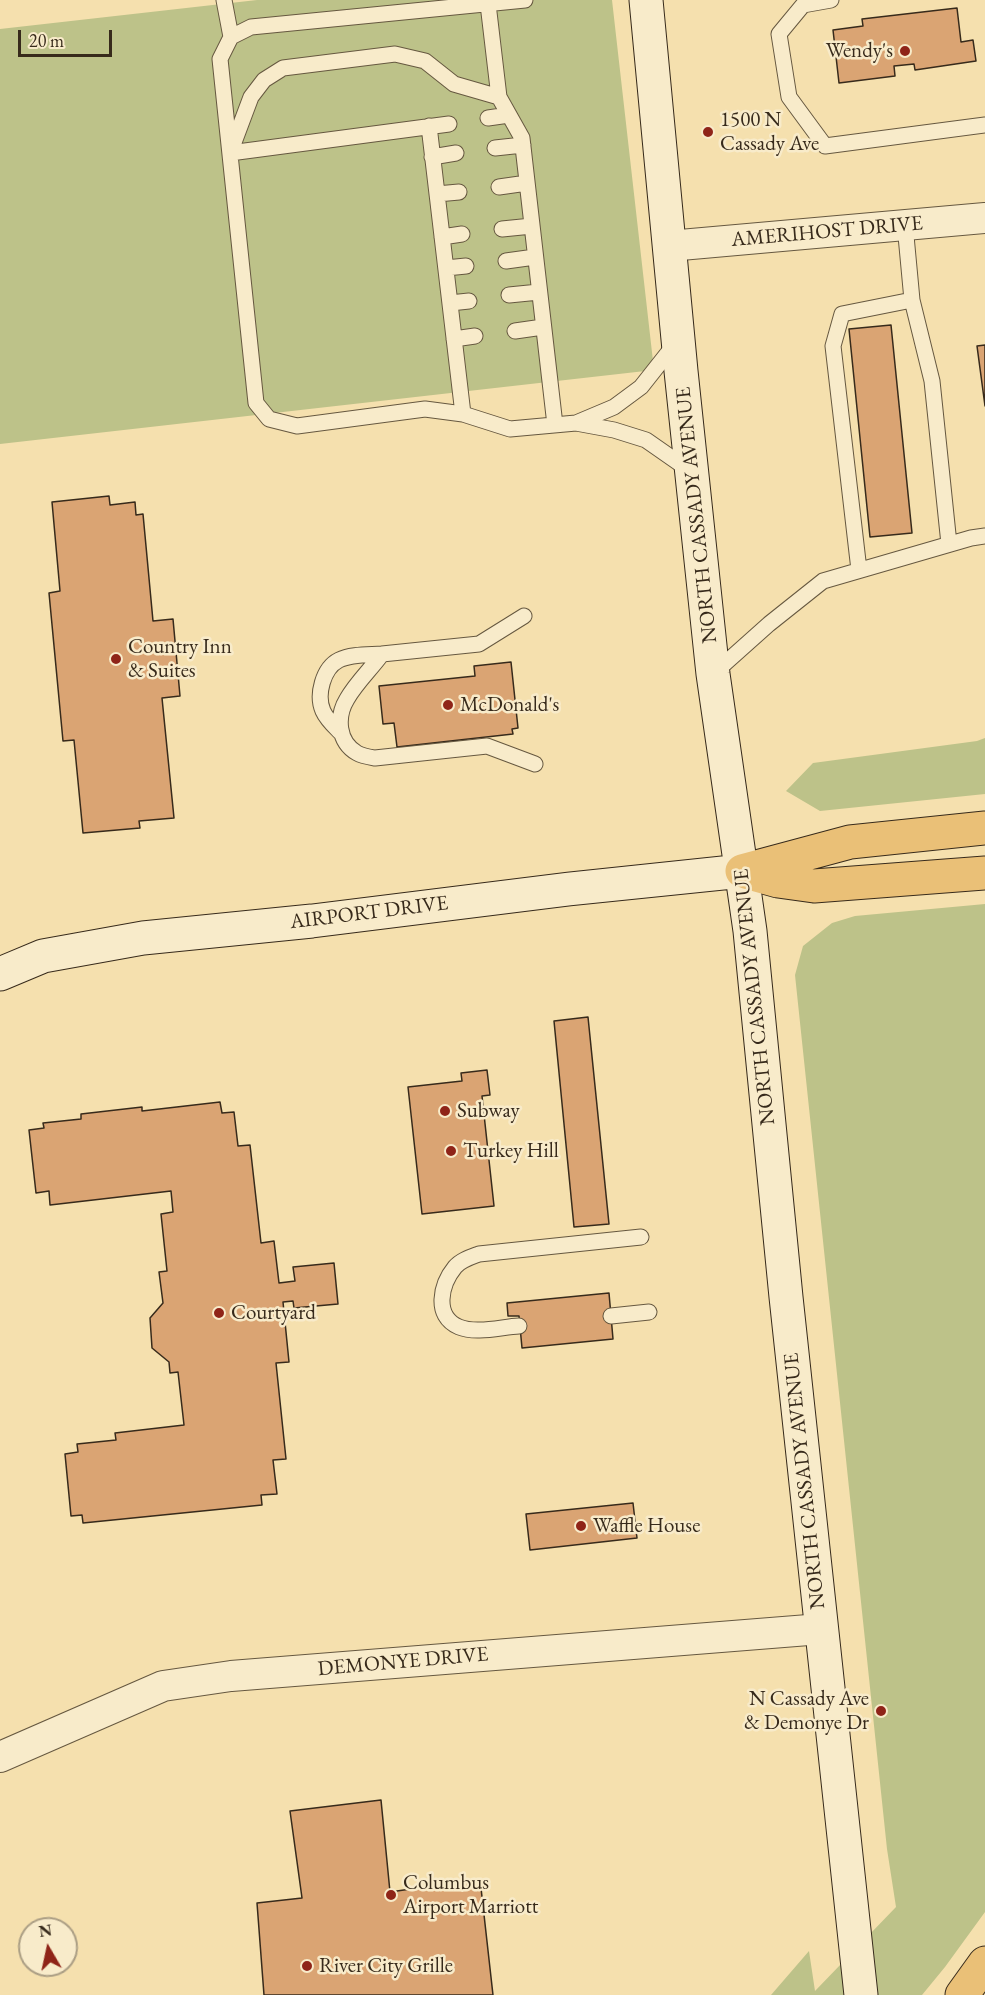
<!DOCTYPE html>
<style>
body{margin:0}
#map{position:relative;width:985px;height:1995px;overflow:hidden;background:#f5e0ae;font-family:"EB Garamond",serif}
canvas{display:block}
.north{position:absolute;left:18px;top:1917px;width:60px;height:60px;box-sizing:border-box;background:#f8ebca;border:2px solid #ab9e84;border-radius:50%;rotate:351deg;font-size:16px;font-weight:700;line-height:24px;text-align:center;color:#372a1b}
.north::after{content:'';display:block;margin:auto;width:21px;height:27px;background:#8f2418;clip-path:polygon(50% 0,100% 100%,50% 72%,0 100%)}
.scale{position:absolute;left:18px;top:30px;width:94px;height:27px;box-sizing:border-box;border:3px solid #372a1b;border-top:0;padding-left:8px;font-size:18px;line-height:21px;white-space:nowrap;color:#372a1b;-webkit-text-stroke:4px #f8ebca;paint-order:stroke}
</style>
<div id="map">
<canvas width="985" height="1995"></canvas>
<div class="north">N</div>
<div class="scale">20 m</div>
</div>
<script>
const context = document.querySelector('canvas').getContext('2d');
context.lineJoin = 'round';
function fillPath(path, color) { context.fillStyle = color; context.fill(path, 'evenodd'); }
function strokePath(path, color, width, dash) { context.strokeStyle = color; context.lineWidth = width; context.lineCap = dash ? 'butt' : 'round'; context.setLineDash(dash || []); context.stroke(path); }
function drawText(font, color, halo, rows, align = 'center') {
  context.font = font + ' "EB Garamond",serif'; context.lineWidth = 5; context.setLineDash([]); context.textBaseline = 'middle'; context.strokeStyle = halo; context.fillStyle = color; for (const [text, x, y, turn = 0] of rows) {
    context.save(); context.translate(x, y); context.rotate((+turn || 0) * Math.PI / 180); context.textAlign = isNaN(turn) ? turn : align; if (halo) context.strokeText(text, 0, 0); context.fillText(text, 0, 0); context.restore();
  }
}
const green = new Path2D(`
 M 257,0 L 612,0 L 654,370 L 0,444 L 0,29 Z
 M 985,738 L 985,794 L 820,811 L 786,791 L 813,763 L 977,741 Z
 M 985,904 L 985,1912 L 945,1967 L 922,1995 L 771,1995 L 809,1951 L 815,1991 L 896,1907 L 887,1849 L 795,975 L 803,946 L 832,923 L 855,916 Z`);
const building = new Path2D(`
 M 957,8 L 961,42 L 973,40 L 976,61 L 915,70 L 914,64 L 894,66 L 895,76 L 839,83 L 833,30 L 863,26 L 862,19 Z
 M 891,325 L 912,533 L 870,537 L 849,329 Z
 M 985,345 L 985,406 L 977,346 Z
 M 109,496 L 110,505 L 135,502 L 136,515 L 143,514 L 153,621 L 173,619 L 180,696 L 162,698 L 174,818 L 139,821 L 140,828 L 83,833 L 74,740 L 63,741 L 49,593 L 60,591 L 52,502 Z
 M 511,662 L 518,728 L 512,729 L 513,734 L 397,747 L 394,723 L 383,724 L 379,686 L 475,676 L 474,666 Z
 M 588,1017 L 609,1224 L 574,1227 L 554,1021 Z
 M 487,1070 L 490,1095 L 482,1096 L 494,1206 L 422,1214 L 408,1087 L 462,1081 L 461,1073 Z
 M 220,1102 L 222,1113 L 234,1112 L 238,1146 L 250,1145 L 261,1243 L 274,1241 L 279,1283 L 295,1281 L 293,1267 L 334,1263 L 338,1304 L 294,1308 L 293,1301 L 283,1302 L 289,1362 L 276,1363 L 286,1459 L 273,1460 L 277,1494 L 261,1495 L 262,1505 L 83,1523 L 82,1515 L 71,1516 L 65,1454 L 78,1452 L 77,1444 L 116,1440 L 115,1433 L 184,1425 L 178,1372 L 170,1373 L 169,1362 L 152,1348 L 150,1318 L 163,1303 L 159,1272 L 167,1271 L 161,1214 L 173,1212 L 171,1191 L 50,1205 L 49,1191 L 36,1193 L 29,1130 L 44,1128 L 43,1123 L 81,1119 L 81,1114 L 142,1107 L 142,1111 Z
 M 609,1293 L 613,1339 L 522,1348 L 519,1316 L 508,1316 L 507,1303 Z
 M 633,1503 L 637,1538 L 530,1550 L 526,1514 Z
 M 381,1800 L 390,1892 L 480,1879 L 493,1995 L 264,1995 L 257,1903 L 302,1898 L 290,1811 Z`);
const lane = new Path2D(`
 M 224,0 L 231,37
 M 525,0 L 251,27 L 231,37 L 220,59 L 256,403 L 269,419 L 297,426 L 425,409 L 463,414 L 510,429 L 576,423 L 614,430 L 646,440 L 689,470
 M 831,0 L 803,5 L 779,34 L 789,97 L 825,146 L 985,125
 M 488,4 L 499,97 L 522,138 L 555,425
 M 488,118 L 509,115
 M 449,124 L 230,153 L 251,97 L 264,80 L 283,68 L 395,54 L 425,61 L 454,84 L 499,97
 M 429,126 L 463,414
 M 495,148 L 523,145
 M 432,157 L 456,153
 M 499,187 L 527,183
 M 437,194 L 459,192
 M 905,225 L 912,300 L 932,381 L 949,544
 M 502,229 L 532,226
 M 442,237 L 462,234
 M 506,261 L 535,257
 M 446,268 L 466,266
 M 509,295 L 539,292
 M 450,303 L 469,301
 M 515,331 L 543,327
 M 454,339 L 475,336
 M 576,423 L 614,407 L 641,387 L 675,344
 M 859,570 L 833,346 L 842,314 L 912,300
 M 524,616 L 479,644 L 382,654 C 371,669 356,683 347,699 C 336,717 338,742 357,753 C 362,756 369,757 375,758 L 487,746 L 535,764
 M 713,674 L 769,624 L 823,581 L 971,538 L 985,536
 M 341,733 C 334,726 327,720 323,711 C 316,695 323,668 339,660 C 351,654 369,655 382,654
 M 611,1316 L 649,1312
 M 519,1326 C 501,1327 476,1334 459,1327 C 433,1316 441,1284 455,1267 C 461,1260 471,1257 479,1254 L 641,1237`);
const street = new Path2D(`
 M 669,246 L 985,218
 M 0,1757 L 163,1686 L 231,1676 L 821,1629`);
const secondary = new Path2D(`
 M 646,0 L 681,371 L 713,674 L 750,931 L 786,1297 L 861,1995
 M 0,974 L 43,956 L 143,938 L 312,921 L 569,889 L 742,871`);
const highway = new Path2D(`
 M 742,871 L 850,842 L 985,828
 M 746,872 L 778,881 L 814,886 L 985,873
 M 962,1995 L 985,1963`);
const markers = [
 [905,51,6,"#8f2418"],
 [708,132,6,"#8f2418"],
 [116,659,6,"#8f2418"],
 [448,705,6,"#8f2418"],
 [445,1111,6,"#8f2418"],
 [451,1151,6,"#8f2418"],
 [219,1313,6,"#8f2418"],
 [581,1526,6,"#8f2418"],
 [881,1711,6,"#8f2418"],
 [391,1895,6,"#8f2418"],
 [307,1966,6,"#8f2418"]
];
const poiNames = [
 ["Wendy's",893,51,"right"],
 ["1500 N",720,120],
 ["Cassady Ave",720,144],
 ["Country Inn",128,647],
 ["& Suites",128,671],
 ["McDonald's",460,705],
 ["Subway",457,1111],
 ["Turkey Hill",463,1151],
 ["Courtyard",231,1313],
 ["Waffle House",593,1526],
 ["N Cassady Ave",869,1699,"right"],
 ["& Demonye Dr",869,1723,"right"],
 ["Columbus",403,1883],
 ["Airport Marriott",403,1907],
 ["River City Grille",319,1966]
];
const streetNames = [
 ["AMERIHOST DRIVE",827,232,-5],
 ["NORTH CASSADY AVENUE",697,515,-96],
 ["AIRPORT DRIVE",369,913,-7],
 ["NORTH CASSADY AVENUE",755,997,-96],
 ["NORTH CASSADY AVENUE",805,1481,-96],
 ["DEMONYE DRIVE",403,1662,-5]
];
fillPath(green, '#bdc289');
fillPath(building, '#daa473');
strokePath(building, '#372a1b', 1.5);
strokePath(lane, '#665840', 17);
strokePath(street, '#665840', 32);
strokePath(secondary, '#372a1b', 35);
strokePath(highway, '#372a1b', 35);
strokePath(lane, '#f8ebca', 15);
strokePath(street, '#f8ebca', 30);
strokePath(secondary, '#f8ebca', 33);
strokePath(highway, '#eac077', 33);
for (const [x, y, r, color] of markers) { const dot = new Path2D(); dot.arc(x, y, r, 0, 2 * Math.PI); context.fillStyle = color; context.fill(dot); strokePath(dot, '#f8ebca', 2); }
drawText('21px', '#372a1b', '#f8ebca', poiNames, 'left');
drawText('21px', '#372a1b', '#f8ebca', streetNames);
</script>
